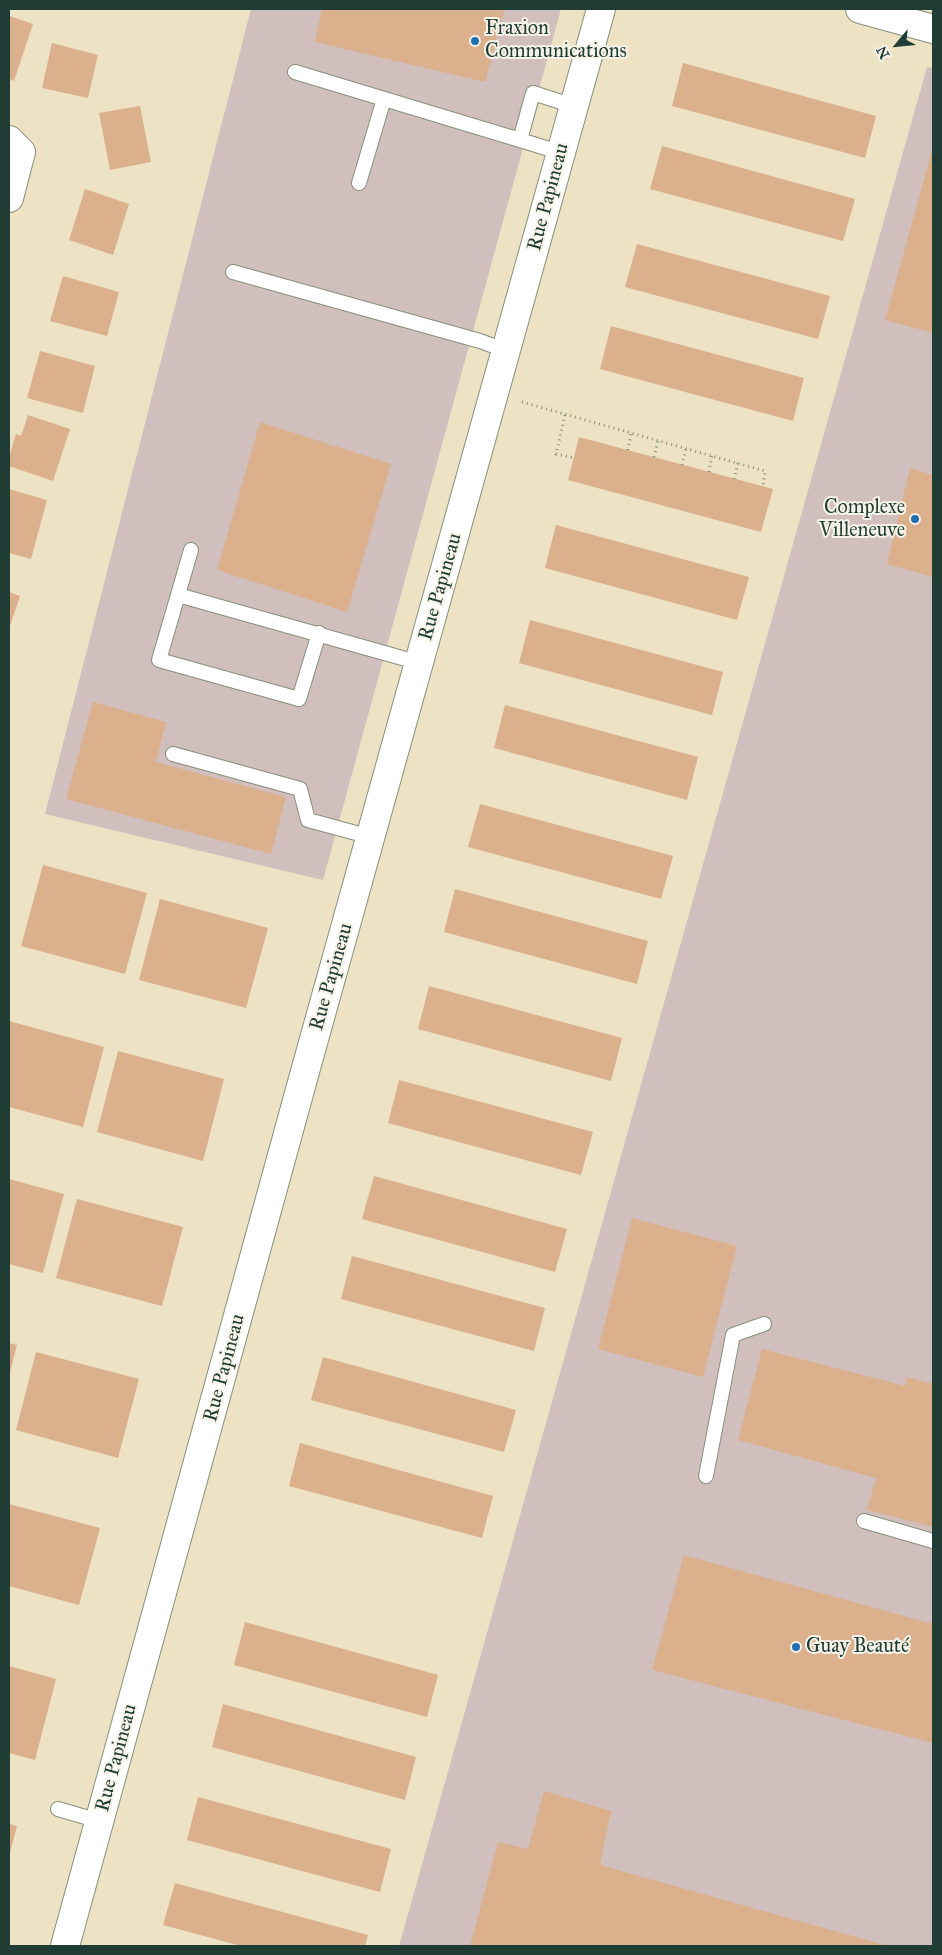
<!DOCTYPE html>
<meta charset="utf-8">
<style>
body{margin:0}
#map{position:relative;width:942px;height:1955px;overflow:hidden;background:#ede2c4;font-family:"IM FELL Great Primer",serif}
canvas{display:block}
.frame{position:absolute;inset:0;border:10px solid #1f3d34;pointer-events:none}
.north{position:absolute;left:872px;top:20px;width:50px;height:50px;-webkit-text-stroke:4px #f7f3e8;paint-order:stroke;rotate:242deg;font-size:14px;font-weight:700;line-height:20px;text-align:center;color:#1f3d34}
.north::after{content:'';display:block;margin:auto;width:18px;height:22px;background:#1f3d34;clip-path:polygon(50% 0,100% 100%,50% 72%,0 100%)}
</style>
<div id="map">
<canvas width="942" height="1955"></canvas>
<div class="frame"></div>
<div class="north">N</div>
</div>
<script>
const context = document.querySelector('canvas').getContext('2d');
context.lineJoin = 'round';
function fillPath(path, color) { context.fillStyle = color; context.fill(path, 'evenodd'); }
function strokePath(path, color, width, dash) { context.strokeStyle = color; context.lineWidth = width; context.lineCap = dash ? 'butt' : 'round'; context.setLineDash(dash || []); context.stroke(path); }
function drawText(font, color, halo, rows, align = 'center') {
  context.font = font + ' "IM FELL Great Primer",serif'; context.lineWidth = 4; context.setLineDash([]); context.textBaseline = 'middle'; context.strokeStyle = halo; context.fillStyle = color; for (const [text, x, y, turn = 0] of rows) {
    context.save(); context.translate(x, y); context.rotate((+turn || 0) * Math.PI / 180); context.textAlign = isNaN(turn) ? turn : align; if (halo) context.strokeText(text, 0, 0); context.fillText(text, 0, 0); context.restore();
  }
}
const industrial = new Path2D(`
 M 251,9 L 561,9 L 323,880 L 45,814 Z
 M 927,67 L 933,68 L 933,1946 L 399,1946 Z`);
const building = new Path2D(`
 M 322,9 L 505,9 L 485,82 L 315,42 Z
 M 9,16 L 33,24 L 14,81 L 9,79 Z
 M 52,43 L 98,55 L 88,98 L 42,88 Z
 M 683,63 L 876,116 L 865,158 L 672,106 Z
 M 140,106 L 151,162 L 110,170 L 99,113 Z
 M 662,146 L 855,199 L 843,241 L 650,189 Z
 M 933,147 L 933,333 L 885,320 Z
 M 85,189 L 129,204 L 113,255 L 69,240 Z
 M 637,244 L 830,296 L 818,339 L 625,287 Z
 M 63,276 L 119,292 L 107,336 L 50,321 Z
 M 611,326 L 804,378 L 793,421 L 600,369 Z
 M 40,351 L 95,366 L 83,413 L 27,398 Z
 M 28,415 L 70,429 L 53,481 L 9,466 L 9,457 L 16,434 L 21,436 Z
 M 260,422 L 391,464 L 347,612 L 217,570 Z
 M 579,437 L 773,489 L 761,532 L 568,480 Z
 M 910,468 L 933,475 L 933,577 L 887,564 Z
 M 9,489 L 47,500 L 31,559 L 9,553 Z
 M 556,525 L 749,577 L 737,620 L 545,568 Z
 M 9,592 L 20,596 L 9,629 Z
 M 530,620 L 723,672 L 712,715 L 519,663 Z
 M 93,702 L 166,722 L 156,762 L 286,797 L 271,854 L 66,799 Z
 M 505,705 L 698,757 L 687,800 L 494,748 Z
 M 480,804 L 673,856 L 661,899 L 468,847 Z
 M 43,865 L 147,893 L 125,974 L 21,946 Z
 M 455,889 L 648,941 L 637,984 L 444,932 Z
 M 160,899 L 268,928 L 246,1008 L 139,980 Z
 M 429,986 L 622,1038 L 611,1081 L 418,1029 Z
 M 9,1021 L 104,1047 L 83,1127 L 9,1107 Z
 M 118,1051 L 224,1079 L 203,1161 L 97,1132 Z
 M 399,1080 L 593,1132 L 581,1175 L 388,1123 Z
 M 374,1176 L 567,1229 L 555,1272 L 362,1219 Z
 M 9,1179 L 64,1194 L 43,1273 L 9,1264 Z
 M 77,1199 L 183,1227 L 162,1306 L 56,1278 Z
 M 632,1218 L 737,1246 L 703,1377 L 598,1349 Z
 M 352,1256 L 545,1308 L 534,1351 L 341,1299 Z
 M 9,1343 L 17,1345 L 9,1376 Z
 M 762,1349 L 905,1386 L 907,1377 L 933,1384 L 933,1527 L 867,1510 L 876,1478 L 738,1440 Z
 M 36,1352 L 139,1379 L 118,1458 L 16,1430 Z
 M 323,1357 L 516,1410 L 504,1452 L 311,1400 Z
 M 300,1443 L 493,1496 L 482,1538 L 289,1486 Z
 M 9,1504 L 100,1528 L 79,1605 L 9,1586 Z
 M 684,1555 L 933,1624 L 933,1743 L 652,1670 Z
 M 245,1622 L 438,1675 L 427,1717 L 234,1665 Z
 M 9,1666 L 56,1679 L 35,1760 L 9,1753 Z
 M 223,1704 L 416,1757 L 405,1800 L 212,1747 Z
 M 544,1791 L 611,1811 L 600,1865 L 888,1946 L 470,1946 L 498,1842 L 528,1849 Z
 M 198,1797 L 391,1849 L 380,1892 L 187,1840 Z
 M 9,1824 L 17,1826 L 9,1857 Z
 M 175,1883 L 368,1935 L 365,1946 L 241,1946 L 163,1925 Z`);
const path = new Path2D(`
 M 522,402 L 765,471 L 763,487
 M 565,415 L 556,454 L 574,458
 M 628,450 L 631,434
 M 654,457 L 658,441
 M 682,465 L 686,449
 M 709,472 L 712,456
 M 734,479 L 738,463`);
const service = new Path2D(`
 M 295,72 L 520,140
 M 562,153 L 520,140 L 533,93 L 574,106
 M 359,183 L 384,99
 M 233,272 L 480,341 L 507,351
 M 191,550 L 159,660 L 299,699 L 319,633
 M 178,595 L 420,663
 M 173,754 L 300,789 L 308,820 L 371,837
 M 706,1476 L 733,1335 L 764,1324
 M 864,1521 L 933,1541
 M 58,1809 L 99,1821`);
const minor = new Path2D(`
 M 860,9 L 933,29
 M 9,140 L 21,152 L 9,198
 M 65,1946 L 306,1068 L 601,9`);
const markers = [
 [475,41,5,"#1f6fb2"],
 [915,519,5,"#1f6fb2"],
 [796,1647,5,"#1f6fb2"]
];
const poiNames = [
 ["Fraxion",485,29],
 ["Communications",485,52],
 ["Complexe",905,508,"right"],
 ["Villeneuve",905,531,"right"],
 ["Guay Beauté",806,1647]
];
const streetNames = [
 ["Rue Papineau",549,197,-75],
 ["Rue Papineau",441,587,-74],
 ["Rue Papineau",332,977,-74],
 ["Rue Papineau",225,1368,-75],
 ["Rue Papineau",117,1758,-75]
];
fillPath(industrial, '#d1bfbe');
fillPath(building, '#dab08d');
strokePath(service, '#86907c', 16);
strokePath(minor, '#86907c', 30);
strokePath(path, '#86907c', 3, [1, 4]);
strokePath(service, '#fff', 14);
strokePath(minor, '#fff', 28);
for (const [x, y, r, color] of markers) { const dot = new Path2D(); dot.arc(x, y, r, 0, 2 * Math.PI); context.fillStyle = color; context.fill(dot); strokePath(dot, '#f7f3e8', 2); }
drawText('20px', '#1f3d34', '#f7f3e8', poiNames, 'left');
drawText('20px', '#1f3d34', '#f7f3e8', streetNames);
</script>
